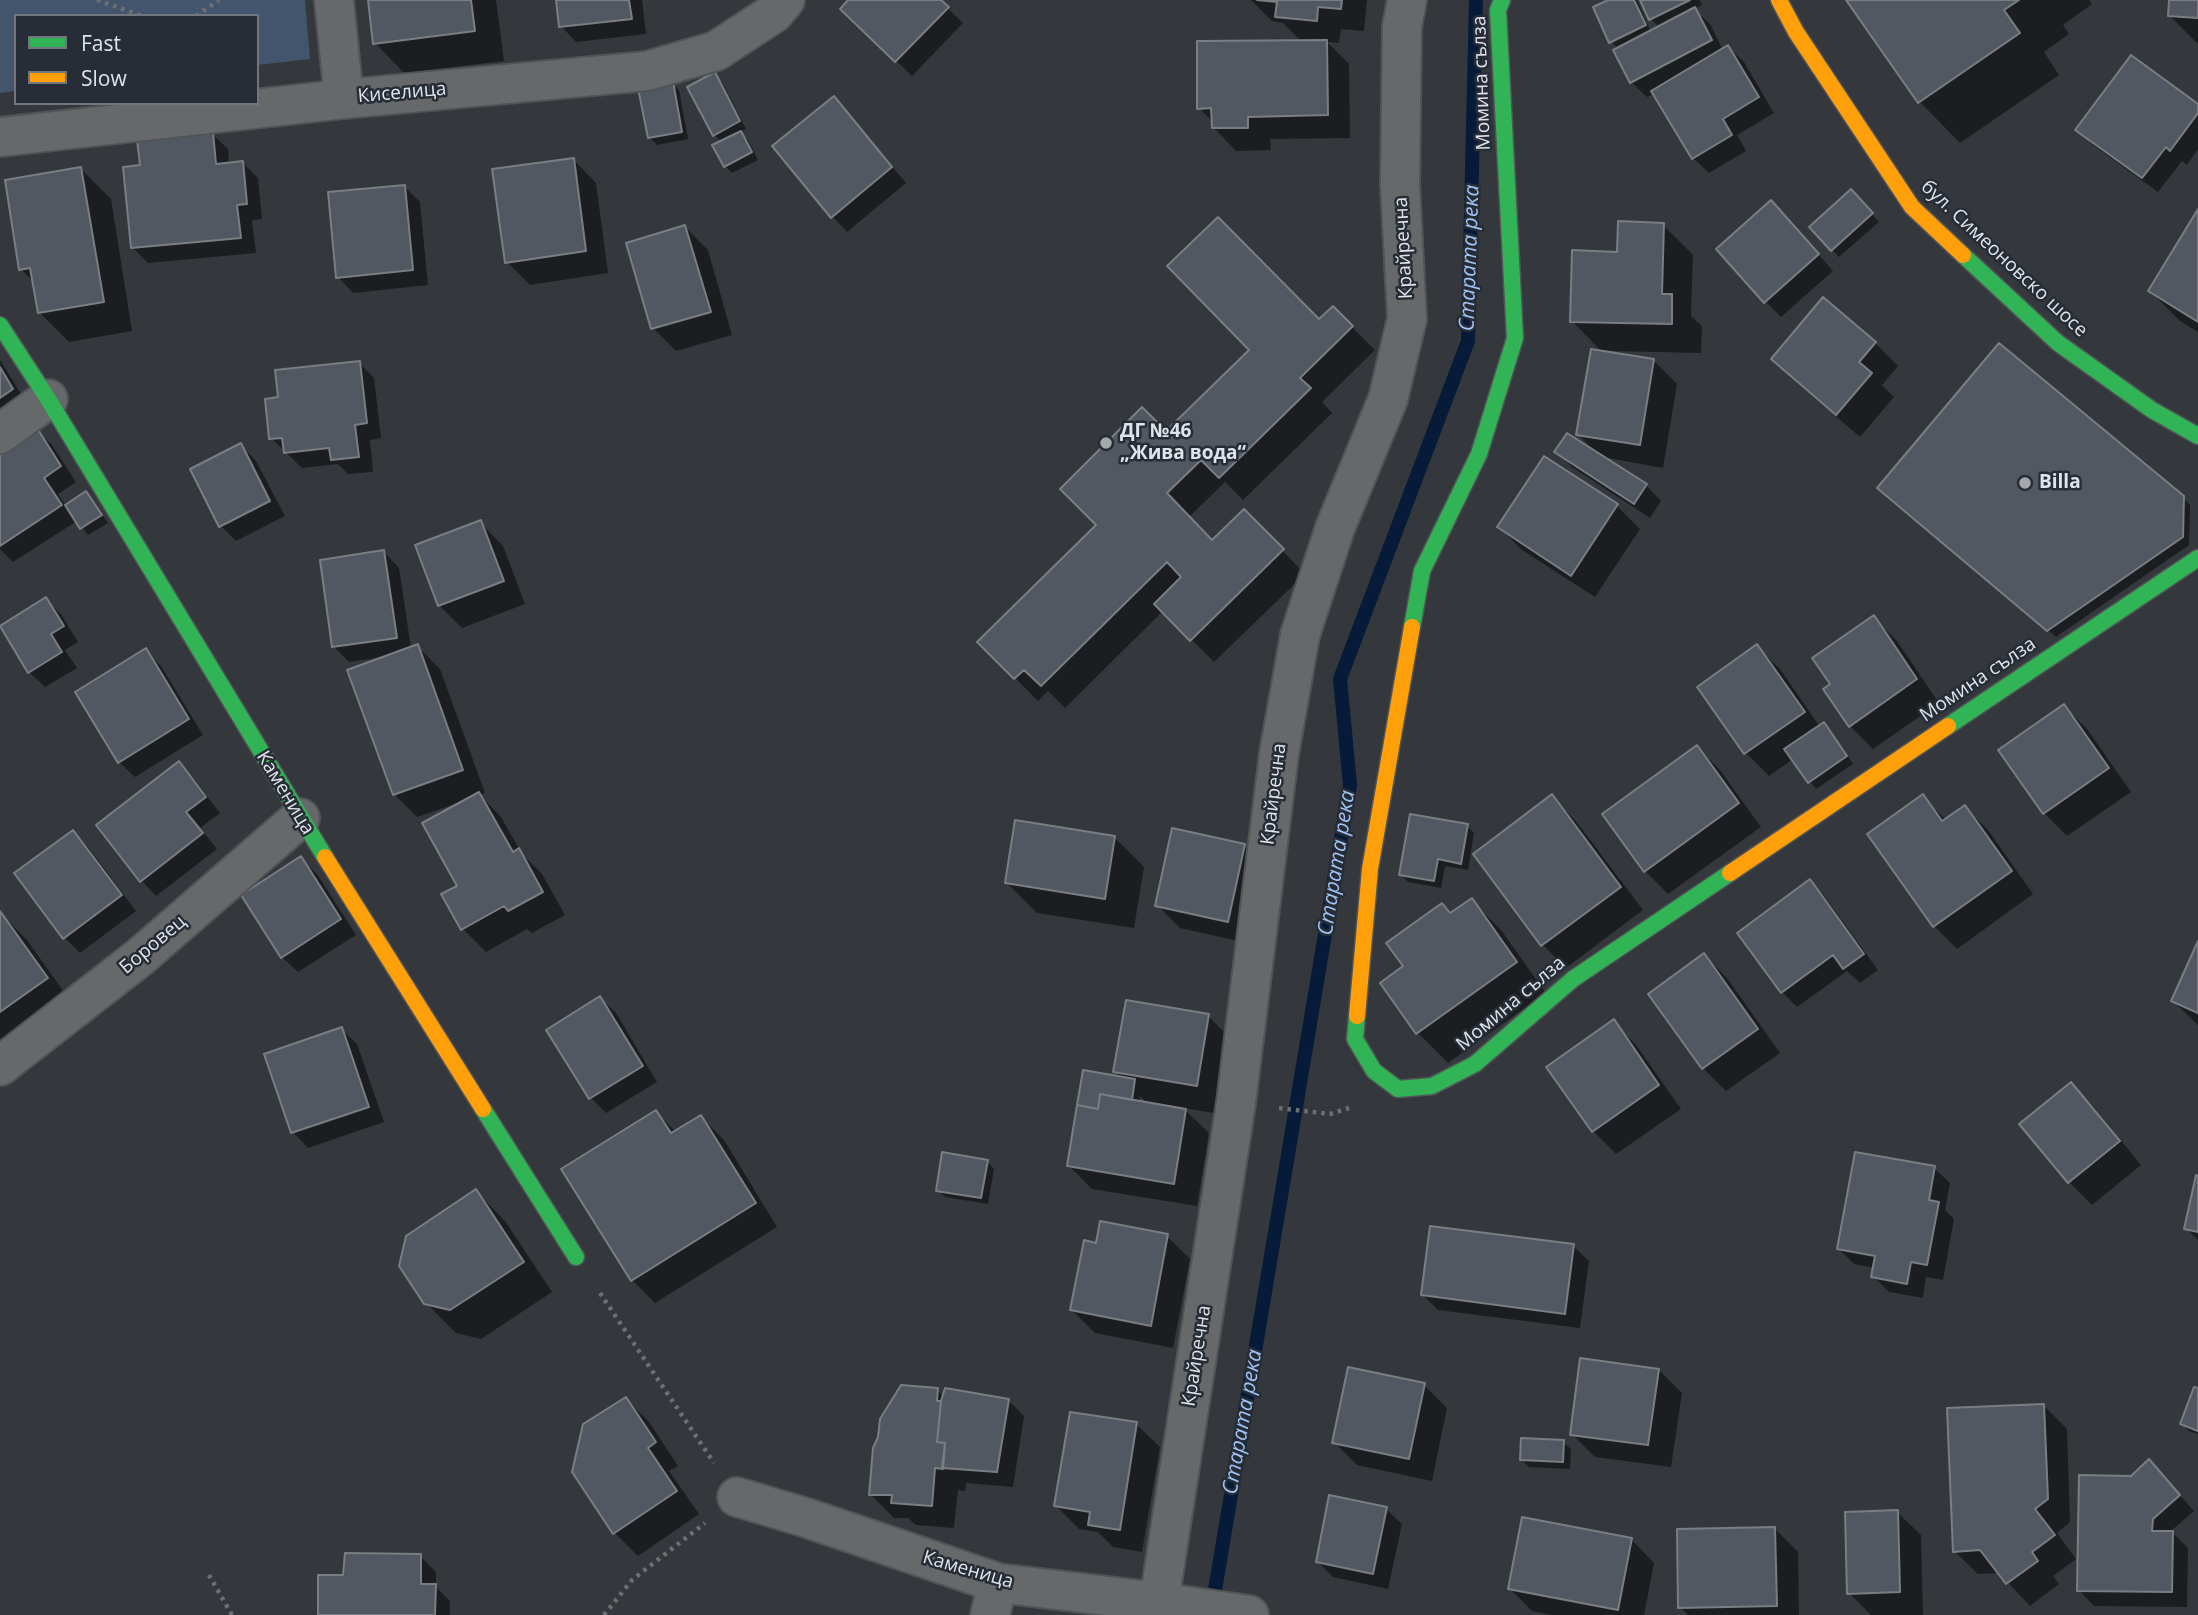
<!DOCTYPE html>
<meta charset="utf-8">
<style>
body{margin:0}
#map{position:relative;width:2198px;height:1615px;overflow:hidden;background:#34383c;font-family:"Open Sans",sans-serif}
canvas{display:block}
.legend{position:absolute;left:14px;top:14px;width:245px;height:91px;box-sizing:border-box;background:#272d36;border:2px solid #71767e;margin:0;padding:9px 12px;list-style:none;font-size:21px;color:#e0e4ea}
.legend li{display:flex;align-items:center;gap:14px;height:35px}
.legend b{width:35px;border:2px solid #71767e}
</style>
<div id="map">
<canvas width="2198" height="1615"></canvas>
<ul class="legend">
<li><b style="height:9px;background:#30b455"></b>Fast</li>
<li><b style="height:9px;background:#ff9f0a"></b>Slow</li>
</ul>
</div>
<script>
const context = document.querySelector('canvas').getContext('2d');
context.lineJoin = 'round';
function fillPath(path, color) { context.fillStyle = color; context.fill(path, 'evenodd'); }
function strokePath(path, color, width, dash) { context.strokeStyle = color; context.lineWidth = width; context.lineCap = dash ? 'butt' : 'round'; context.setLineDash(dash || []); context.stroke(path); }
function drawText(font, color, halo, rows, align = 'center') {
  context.font = font + ' "Open Sans",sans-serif'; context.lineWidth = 5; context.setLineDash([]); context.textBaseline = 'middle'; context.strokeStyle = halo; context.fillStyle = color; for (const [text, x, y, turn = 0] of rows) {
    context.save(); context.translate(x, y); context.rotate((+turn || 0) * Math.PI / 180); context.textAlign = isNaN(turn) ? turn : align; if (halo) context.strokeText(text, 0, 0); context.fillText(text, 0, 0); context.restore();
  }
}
const green = new Path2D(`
 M 0,0 L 305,0 L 310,59 L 257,65 L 257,16 L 16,16 L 16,91 L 0,93 Z`);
const shadow = new Path2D(`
 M 369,0 L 496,0 L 504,61 L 404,73 L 375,43 Z
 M 558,0 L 642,0 L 646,34 L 576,42 L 561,26 Z
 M 851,0 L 939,0 L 963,23 L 912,76 L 842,9 Z
 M 1251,0 L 1367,0 L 1364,31 L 1341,29 L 1339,43 L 1327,42 L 1349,64 L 1350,138 L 1270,139 L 1271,150 L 1236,151 L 1213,127 L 1213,122 L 1199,108 L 1302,42 L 1283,23 L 1272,21 Z
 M 1612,0 L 1637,0 L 1651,32 L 1659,27 L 1651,19 L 1642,0 L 1700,0 L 1702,5 L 1694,9 L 1710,24 L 1723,50 L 1728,47 L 1744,62 L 1774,113 L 1737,135 L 1746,151 L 1709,173 L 1693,158 L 1655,93 L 1647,97 L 1631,82 L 1618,49 L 1611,41 Z
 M 1849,0 L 2089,0 L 2092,4 L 2063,25 L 2069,34 L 2044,52 L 2059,75 L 1960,143 L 1920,102 Z
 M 2170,0 L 2198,0 L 2198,44 L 2169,15 Z
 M 715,75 L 722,82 L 746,129 L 740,132 L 748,140 L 758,160 L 732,173 L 725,166 L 722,142 L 714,135 Z
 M 672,83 L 679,90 L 688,139 L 657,145 L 649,137 Z
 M 834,98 L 906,183 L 847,232 L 832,216 Z
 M 2198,106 L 2198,149 L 2187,165 L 2182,161 L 2158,192 L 2093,145 L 2078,130 Z
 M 212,134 L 228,149 L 229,164 L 243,163 L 258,178 L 262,219 L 252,220 L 256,253 L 148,263 L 133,248 L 142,167 Z
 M 573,159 L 596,183 L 608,273 L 530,285 L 507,262 Z
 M 81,169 L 111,199 L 132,331 L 69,342 L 39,312 L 34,283 L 21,269 Z
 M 404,186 L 420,202 L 428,285 L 353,293 L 338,277 Z
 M 1858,199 L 1879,222 L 1839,257 L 1812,227 Z
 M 2198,213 L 2198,332 L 2180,321 L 2150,291 Z
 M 1787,218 L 1833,271 L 1781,317 L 1765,301 Z
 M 1663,225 L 1693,255 L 1691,316 L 1702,326 L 1701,353 L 1609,351 L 1609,354 L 1654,361 L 1677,384 L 1663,468 L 1602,457 L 1646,485 L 1661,501 L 1650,518 L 1572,467 L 1557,452 L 1594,451 L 1578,434 L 1603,353 L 1572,321 L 1619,253 Z
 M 685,227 L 708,250 L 732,335 L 676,351 L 653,328 Z
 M 1333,308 L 1375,350 L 1322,402 L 1332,413 L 1243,500 L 1225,482 L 1189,517 L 1213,542 L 1244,511 L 1305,574 L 1214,662 L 1163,611 L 1065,708 L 1048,691 L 1038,701 L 980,642 L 1099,525 L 1166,433 L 1320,322 Z
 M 1875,343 L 1898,366 L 1882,385 L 1894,397 L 1860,437 L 1796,382 L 1773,359 Z
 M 0,355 L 0,360 L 28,405 L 0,420 Z
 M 359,363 L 374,378 L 381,438 L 370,440 L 373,472 L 348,474 L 338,464 L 302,468 L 271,438 L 280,398 Z
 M 36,430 L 52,445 L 76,482 L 58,494 L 66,506 L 86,493 L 108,523 L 88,535 L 77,521 L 13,562 L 0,549 L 0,453 Z
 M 241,445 L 256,461 L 285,516 L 236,541 L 221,526 Z
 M 1886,495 L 2182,497 L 2190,505 L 2189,545 L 2056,637 Z
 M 1617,506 L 1640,529 L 1595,597 L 1522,550 L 1499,527 Z
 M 480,522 L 503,546 L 525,604 L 462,628 L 439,605 Z
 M 384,552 L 399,568 L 411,648 L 417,646 L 440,669 L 485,793 L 480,795 L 501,817 L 522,854 L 542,874 L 565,915 L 532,933 L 527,929 L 486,952 L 463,929 L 459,886 L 458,803 L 417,817 L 394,794 L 383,657 L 349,662 L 333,646 Z
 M 45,599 L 61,614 L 78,642 L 65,650 L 77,668 L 45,687 L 29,672 Z
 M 1874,618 L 1897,641 L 1939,703 L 1873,749 L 1850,726 L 1833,685 Z
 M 1757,647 L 1780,669 L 1820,727 L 1824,724 L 1831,731 L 1853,764 L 1816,789 L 1793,759 L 1769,776 L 1746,753 L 1700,687 Z
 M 146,651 L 161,666 L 203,735 L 135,777 L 119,762 Z
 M 2064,706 L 2087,729 L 2131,792 L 2067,836 L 2044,813 Z
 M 1697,747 L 1720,770 L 1761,827 L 1668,894 L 1645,871 Z
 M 178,764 L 194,779 L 220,813 L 200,828 L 217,849 L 156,896 L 141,880 Z
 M 1552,797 L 1575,820 L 1643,910 L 1566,968 L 1543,945 L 1475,854 Z
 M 1923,797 L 1946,820 L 1965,807 L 1988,830 L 2033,894 L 1957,949 L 1934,926 Z
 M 1467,826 L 1474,833 L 1468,870 L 1445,866 L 1441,888 L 1408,882 L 1400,874 Z
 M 73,832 L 88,847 L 136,911 L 80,953 L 65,938 L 17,873 Z
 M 1114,837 L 1144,867 L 1134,928 L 1037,913 L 1007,883 Z
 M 1244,846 L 1267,869 L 1251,944 L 1180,928 L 1157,905 Z
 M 301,859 L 317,874 L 356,935 L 298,972 L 282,957 Z
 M 1810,881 L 1825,897 L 1878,970 L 1860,983 L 1847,971 L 1797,1007 L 1782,992 Z
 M 1472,901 L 1501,930 L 1546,993 L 1448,1063 L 1418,1033 L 1383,983 L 1405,967 Z
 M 0,913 L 27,940 L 76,1009 L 0,1063 Z
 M 2198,945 L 2198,1025 L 2173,1001 Z
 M 1704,955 L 1727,978 L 1780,1053 L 1726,1091 L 1703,1068 L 1650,994 Z
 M 600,998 L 616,1013 L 657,1082 L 606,1113 L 591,1098 Z
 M 1208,1016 L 1238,1046 L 1226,1115 L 1183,1108 L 1209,1133 L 1197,1206 L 1092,1189 L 1069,1166 L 1122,1078 L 1115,1071 ZM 1140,1096 L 1148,1104 L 1139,1103 Z
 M 1613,1022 L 1636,1045 L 1681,1109 L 1616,1154 L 1593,1131 Z
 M 341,1029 L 357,1044 L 384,1122 L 308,1148 L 293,1132 L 266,1055 Z
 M 2071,1084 L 2094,1107 L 2141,1165 L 2092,1205 L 2069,1182 Z
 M 656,1112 L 676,1132 L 701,1117 L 724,1140 L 777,1227 L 655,1303 L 632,1280 Z
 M 987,1161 L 994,1169 L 988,1204 L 945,1197 L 938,1190 Z
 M 1934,1168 L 1950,1183 L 1945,1210 L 1954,1219 L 1943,1280 L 1926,1277 L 1923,1298 L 1889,1292 L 1873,1276 L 1875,1268 L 1854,1264 L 1839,1249 Z
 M 2198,1178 L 2198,1240 L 2186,1228 Z
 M 476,1191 L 505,1221 L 552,1292 L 481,1339 L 456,1333 L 426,1303 Z
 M 1167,1236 L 1190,1259 L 1173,1348 L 1095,1333 L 1072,1310 L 1097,1245 Z
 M 1573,1246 L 1589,1261 L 1580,1328 L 1438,1310 L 1423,1295 Z
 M 1659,1370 L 1682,1393 L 1671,1467 L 1595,1457 L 1572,1434 Z
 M 1424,1385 L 1447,1408 L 1432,1481 L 1357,1465 L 1334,1442 Z
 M 937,1390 L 944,1397 L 1008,1400 L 1024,1416 L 1013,1487 L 966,1483 L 965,1491 L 958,1490 L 954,1528 L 916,1525 L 908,1518 L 894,1518 L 871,1495 Z
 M 2198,1390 L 2198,1434 L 2189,1431 L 2182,1423 Z
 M 626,1399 L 649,1422 L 678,1466 L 669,1471 L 699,1514 L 638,1556 L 615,1533 Z
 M 2044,1406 L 2067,1429 L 2070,1522 L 2057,1533 L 2076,1559 L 2053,1576 L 2059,1584 L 2030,1606 L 1999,1573 L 1978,1574 L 1954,1551 Z
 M 1136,1424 L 1160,1447 L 1142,1552 L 1113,1547 L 1098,1532 L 1079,1529 L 1056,1506 Z
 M 1563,1442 L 1571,1449 L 1570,1469 L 1529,1467 L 1521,1459 Z
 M 2149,1461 L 2194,1511 L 2171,1531 L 2188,1548 L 2187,1607 L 2094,1606 L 2079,1590 L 2131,1477 Z
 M 1386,1509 L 1402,1524 L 1388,1589 L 1333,1577 L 1318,1562 Z
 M 1897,1512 L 1921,1535 L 1923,1615 L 1871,1615 L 1849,1593 Z
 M 1775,1529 L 1798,1552 L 1799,1615 L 1688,1615 L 1680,1607 Z
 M 1631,1539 L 1654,1563 L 1644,1615 L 1552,1615 L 1532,1611 L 1509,1588 Z
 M 420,1556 L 436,1572 L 436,1587 L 450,1601 L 450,1615 L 319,1615 Z`);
const stream = new Path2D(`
 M 1212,1608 L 1350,785 L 1340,679 L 1468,341 L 1476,0`);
const building = new Path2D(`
 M 368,0 L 471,0 L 475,31 L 373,44 Z
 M 556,0 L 629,0 L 632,19 L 559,27 Z
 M 848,0 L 941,0 L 949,7 L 895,62 L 840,9 Z
 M 1257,0 L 1342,0 L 1341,9 L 1318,7 L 1317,21 L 1275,17 L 1277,2 Z
 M 1608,0 L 1634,0 L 1646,25 L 1609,43 L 1593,7 Z
 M 1640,0 L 1690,0 L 1649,20 Z
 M 1846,0 L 2019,0 L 2004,10 L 2020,33 L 1918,103 Z
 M 2169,0 L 2198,0 L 2198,18 L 2168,16 Z
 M 1695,7 L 1712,40 L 1630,83 L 1613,50 Z
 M 1327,40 L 1328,115 L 1248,117 L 1248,128 L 1212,128 L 1211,108 L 1197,109 L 1197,41 Z
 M 1728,45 L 1759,97 L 1723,119 L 1732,135 L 1692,159 L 1651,91 Z
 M 2131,55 L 2198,104 L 2198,113 L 2170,151 L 2166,147 L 2142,178 L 2075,130 Z
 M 715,72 L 740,121 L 713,136 L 687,87 Z
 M 673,81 L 682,132 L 648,138 L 638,88 Z
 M 834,96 L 892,167 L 831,218 L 772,146 Z
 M 741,131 L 752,152 L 724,167 L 712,145 Z
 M 213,132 L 216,164 L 243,161 L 247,204 L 237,205 L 241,238 L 131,248 L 123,167 L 140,165 L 137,140 Z
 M 574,158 L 586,251 L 505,263 L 492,169 Z
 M 81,167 L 104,302 L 38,313 L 30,268 L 19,270 L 5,180 Z
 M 405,185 L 413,270 L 336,278 L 328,192 Z
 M 1851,189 L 1873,213 L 1831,251 L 1809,227 Z
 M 1771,200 L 1819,254 L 1764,303 L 1716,249 Z
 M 2198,209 L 2198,322 L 2148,291 Z
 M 1218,217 L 1319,319 L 1333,306 L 1353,326 L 1300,378 L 1311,388 L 1219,478 L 1201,460 L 1167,493 L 1212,540 L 1244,509 L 1284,549 L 1190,641 L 1154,604 L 1181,577 L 1167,562 L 1041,686 L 1024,670 L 1014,679 L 977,642 L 1096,525 L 1060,489 L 1142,407 L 1166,431 L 1249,350 L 1167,266 Z
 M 1618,221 L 1664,223 L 1662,294 L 1672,294 L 1672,324 L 1570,322 L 1572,250 L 1617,252 Z
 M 685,225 L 711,312 L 651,329 L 626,243 Z
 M 1823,297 L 1876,342 L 1859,362 L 1872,373 L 1836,415 L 1771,359 Z
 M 1999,343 L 2184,496 L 2183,537 L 2047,631 L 1877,488 Z
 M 1591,349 L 1654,359 L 1640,445 L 1576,435 Z
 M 360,361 L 367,423 L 355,425 L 359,457 L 331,460 L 329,448 L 284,453 L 282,438 L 269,439 L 265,399 L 278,397 L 275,370 Z
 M 0,367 L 13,389 L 0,398 Z
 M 37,428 L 61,466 L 44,478 L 62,505 L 0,546 L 0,451 Z
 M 1567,433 L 1647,484 L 1634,504 L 1554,452 Z
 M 241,443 L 270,501 L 219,527 L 190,469 Z
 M 1544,456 L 1618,504 L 1571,576 L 1497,527 Z
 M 86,491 L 102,515 L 80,529 L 65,505 Z
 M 481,520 L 504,581 L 438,606 L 415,545 Z
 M 384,550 L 397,638 L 332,647 L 320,560 Z
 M 46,597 L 64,626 L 51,634 L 62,652 L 28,673 L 0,626 Z
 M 1874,615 L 1917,679 L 1849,727 L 1823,689 L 1830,684 L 1812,658 Z
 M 418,644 L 463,770 L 393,795 L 347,670 Z
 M 1757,644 L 1805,712 L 1744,754 L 1697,687 Z
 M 146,648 L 189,719 L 118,763 L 75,692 Z
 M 2064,704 L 2109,768 L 2043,814 L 1998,750 Z
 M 1824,722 L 1847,756 L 1808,783 L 1784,749 Z
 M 1697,745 L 1739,803 L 1644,872 L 1602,814 Z
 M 179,761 L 206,797 L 186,812 L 203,833 L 140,882 L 96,825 Z
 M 479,792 L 513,852 L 519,848 L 543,892 L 508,911 L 504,906 L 461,930 L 441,894 L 457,886 L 422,823 Z
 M 1552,794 L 1621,887 L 1541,946 L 1473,854 Z
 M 1923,794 L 1942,821 L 1965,805 L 2012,871 L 1933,927 L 1867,834 Z
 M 1410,814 L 1468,824 L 1461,864 L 1438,859 L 1434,881 L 1399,875 Z
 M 1015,820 L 1115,836 L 1105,899 L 1005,883 Z
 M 1172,828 L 1245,844 L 1228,922 L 1155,906 Z
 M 73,830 L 122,895 L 63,939 L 14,873 Z
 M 301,856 L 341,919 L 281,958 L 241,895 Z
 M 1810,879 L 1864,954 L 1843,969 L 1833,955 L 1781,993 L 1737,933 Z
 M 1472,898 L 1517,962 L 1416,1034 L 1380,983 L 1403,966 L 1386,943 L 1442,903 L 1450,913 Z
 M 0,911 L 48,978 L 0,1012 Z
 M 2198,941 L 2198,1013 L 2171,1001 Z
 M 1704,953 L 1758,1029 L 1702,1069 L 1648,994 Z
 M 600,996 L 643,1066 L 589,1099 L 546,1030 Z
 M 1126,1000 L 1209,1014 L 1197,1086 L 1113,1072 Z
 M 1614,1019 L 1659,1085 L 1592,1132 L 1546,1067 Z
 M 342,1027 L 369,1107 L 291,1133 L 264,1054 Z
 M 1083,1070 L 1135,1079 L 1132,1100 L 1100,1094 L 1098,1109 L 1077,1105 Z
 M 2071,1082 L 2120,1141 L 2068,1183 L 2019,1124 Z
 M 1100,1094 L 1186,1109 L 1174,1184 L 1067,1166 L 1077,1105 L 1098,1109 Z
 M 656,1110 L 671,1133 L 701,1115 L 756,1203 L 631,1281 L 561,1169 Z
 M 942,1152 L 988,1160 L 981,1198 L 936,1191 Z
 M 1855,1152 L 1935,1166 L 1929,1200 L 1939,1202 L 1927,1265 L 1911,1262 L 1907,1284 L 1871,1277 L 1875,1256 L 1837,1249 Z
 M 2196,1175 L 2198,1176 L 2198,1232 L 2184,1229 Z
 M 476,1189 L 524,1262 L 450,1310 L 424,1304 L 399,1266 L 406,1236 Z
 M 1100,1221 L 1168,1234 L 1151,1326 L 1070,1310 L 1084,1240 L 1096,1243 Z
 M 1430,1226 L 1574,1244 L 1565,1314 L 1421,1295 Z
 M 1580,1358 L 1659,1369 L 1648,1445 L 1570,1435 Z
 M 1348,1367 L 1425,1383 L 1409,1459 L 1332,1443 Z
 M 901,1385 L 938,1388 L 937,1401 L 941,1401 L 937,1442 L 945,1443 L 943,1469 L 935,1468 L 932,1506 L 891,1503 L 892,1495 L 869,1495 L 873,1448 L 878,1437 L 880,1419 Z
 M 2194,1387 L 2198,1388 L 2198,1431 L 2180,1424 Z
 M 945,1388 L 1009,1399 L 997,1472 L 942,1468 L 945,1443 L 937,1442 L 941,1401 Z
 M 626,1397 L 656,1442 L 648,1448 L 677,1491 L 613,1534 L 572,1472 L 583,1424 Z
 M 2044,1404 L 2048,1499 L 2035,1509 L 2055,1535 L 2032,1552 L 2038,1561 L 2006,1584 L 1980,1550 L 1953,1552 L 1947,1408 Z
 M 1070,1412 L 1137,1422 L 1120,1530 L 1088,1525 L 1090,1512 L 1054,1506 Z
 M 1521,1438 L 1564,1440 L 1563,1462 L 1520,1460 Z
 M 2149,1459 L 2180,1495 L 2153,1519 L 2152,1531 L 2173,1531 L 2172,1592 L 2077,1591 L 2079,1475 L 2131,1476 Z
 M 1329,1495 L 1387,1507 L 1373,1574 L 1316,1562 Z
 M 1898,1510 L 1900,1592 L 1847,1594 L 1845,1512 Z
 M 1522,1517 L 1632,1538 L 1618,1610 L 1508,1589 Z
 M 1775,1527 L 1777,1606 L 1678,1608 L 1677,1529 Z
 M 345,1553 L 421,1554 L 421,1584 L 436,1584 L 435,1615 L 318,1615 L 318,1575 L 343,1575 Z`);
const path = new Path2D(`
 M 97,0 L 142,16
 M 196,16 L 219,0
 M 1279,1108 L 1330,1114 L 1349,1108
 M 600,1293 L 714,1463
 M 209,1575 L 232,1615
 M 604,1615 L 632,1580 L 705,1523`);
const street = new Path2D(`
 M 334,0 L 344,99
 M 0,137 L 344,99 L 647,71 L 716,51 L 774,13 L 785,0
 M 0,434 L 48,399
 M 0,1066 L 140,957 L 300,818
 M 737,1497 L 807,1518 L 998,1583 L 1159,1602 L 1249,1615
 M 1159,1602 L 1236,1103 L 1279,754 L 1300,635 L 1335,528 L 1388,399 L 1407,319 L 1400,184 L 1402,27 L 1407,0
 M 990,1615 L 998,1583`);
const fast = new Path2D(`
 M 1963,255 L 2058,343 L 2152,410 L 2198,436
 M 0,325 L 48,399 L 325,857
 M 1412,627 L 1422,571 L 1479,454 L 1515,338 L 1498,10 L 1502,0
 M 1948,726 L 2198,558
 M 1357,1016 L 1355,1039 L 1374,1071 L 1398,1089 L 1432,1086 L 1475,1064 L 1573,979 L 1730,873
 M 483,1109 L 576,1257`);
const slow = new Path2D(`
 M 1779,0 L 1796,32 L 1912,207 L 1963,255
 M 325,857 L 483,1109
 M 1730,873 L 1948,726
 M 1357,1016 L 1370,869 L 1412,627`);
const markers = [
 [1106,443,7,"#a4a8ad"],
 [2025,483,7,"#a4a8ad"]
];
const streetNames = [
 ["Момина сълза",1482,83,-92],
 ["Киселица",402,93,-5],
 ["Крайречна",1404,248,-93],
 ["бул. Симеоновско шосе",2004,259,43],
 ["Момина сълза",1978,680,-34],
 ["Каменица",285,793,59],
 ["Крайречна",1274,794,-83],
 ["Боровец",153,945,-40],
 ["Момина сълза",1511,1004,-40],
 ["Крайречна",1197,1356,-81],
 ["Каменица",968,1570,16]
];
const poiNames = [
 ["ДГ №46",1120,432],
 ["„Жива вода“",1120,454],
 ["Billa",2039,483]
];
const waterNames = [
 ["Старата река",1470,258,-88],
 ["Старата река",1337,863,-81],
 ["Старата река",1243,1422,-80]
];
fillPath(green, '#43546d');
fillPath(shadow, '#0007');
strokePath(stream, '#061b3a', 14);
fillPath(building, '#515862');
strokePath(building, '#7a7e82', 2);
strokePath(street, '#505457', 42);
strokePath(fast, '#505457', 19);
strokePath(slow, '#505457', 19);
strokePath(path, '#6d6f72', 4.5, [3.5, 5]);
strokePath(street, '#666869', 38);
strokePath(fast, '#30b455', 16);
strokePath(slow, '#ff9f0a', 16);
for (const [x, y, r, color] of markers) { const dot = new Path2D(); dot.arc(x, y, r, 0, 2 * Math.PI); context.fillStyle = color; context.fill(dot); strokePath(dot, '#272d36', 2.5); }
drawText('19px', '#e0e4ea', '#272d36', streetNames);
drawText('bold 19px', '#e0e4ea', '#272d36', poiNames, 'left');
drawText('italic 21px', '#a0c3f6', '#272d36', waterNames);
</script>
